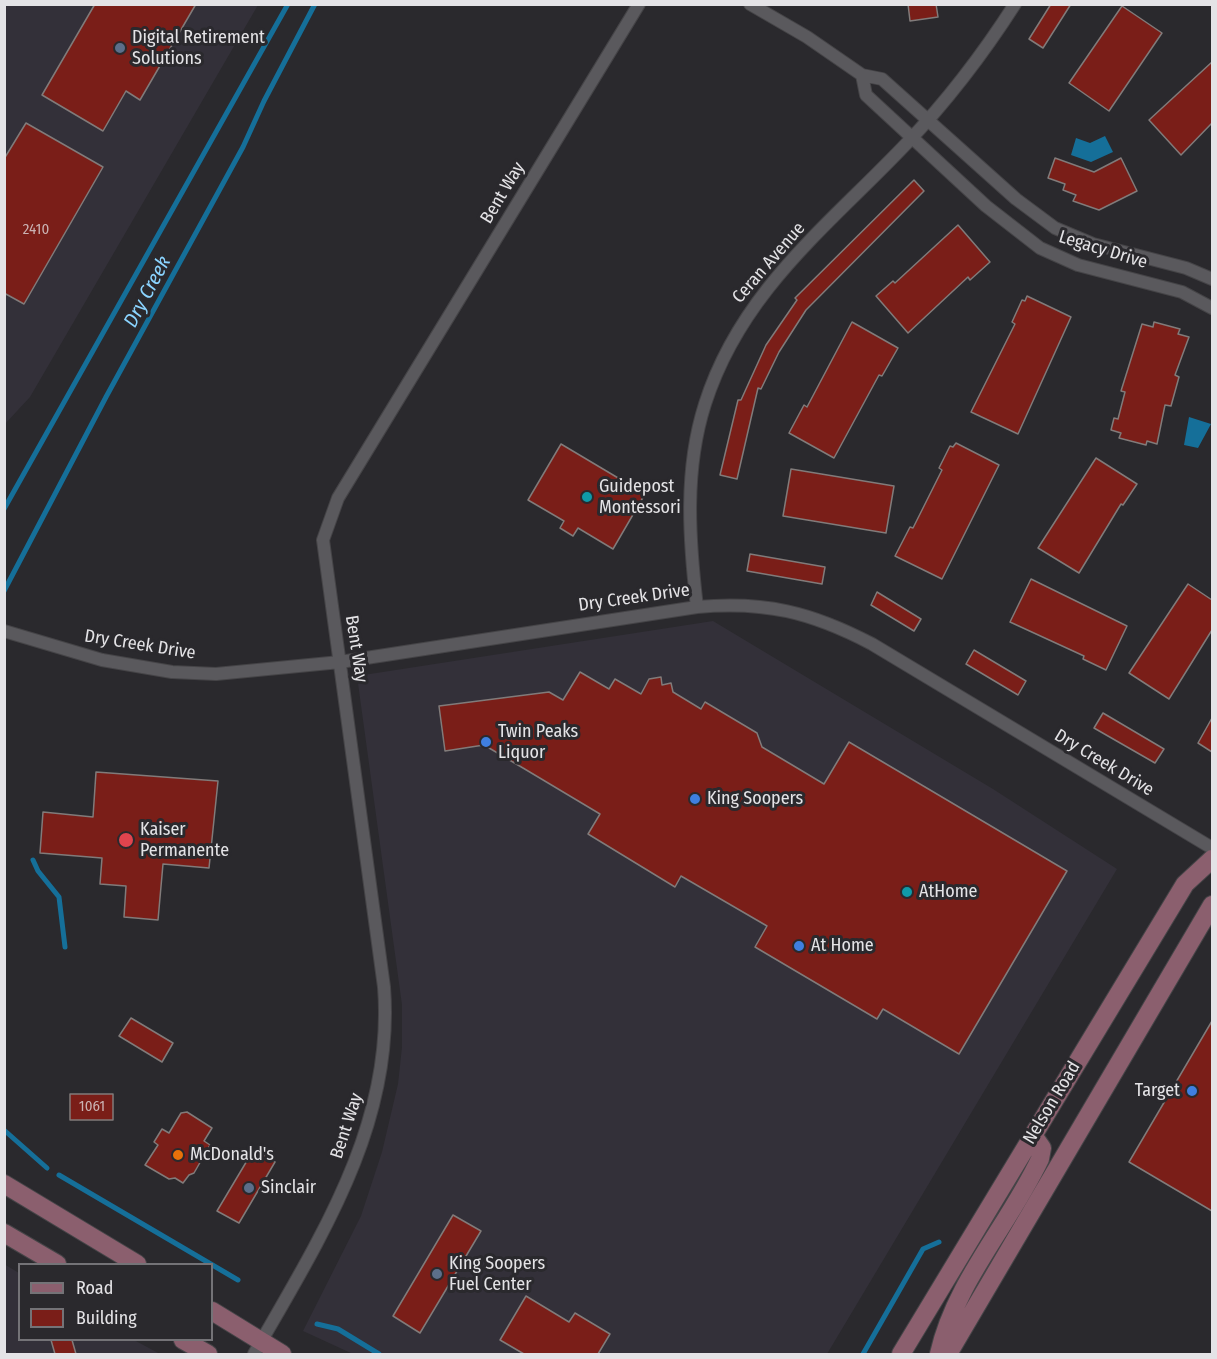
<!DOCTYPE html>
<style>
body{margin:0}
#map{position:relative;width:1217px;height:1359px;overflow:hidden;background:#2a292d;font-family:"Fira Sans Condensed",sans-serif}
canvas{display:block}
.frame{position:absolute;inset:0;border:6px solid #e4e3e6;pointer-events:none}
.legend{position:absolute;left:18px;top:1263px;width:195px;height:78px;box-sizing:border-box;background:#2a292d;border:2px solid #747377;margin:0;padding:8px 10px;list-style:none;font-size:18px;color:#e4e3e6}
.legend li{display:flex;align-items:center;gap:12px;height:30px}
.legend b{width:30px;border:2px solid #747377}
</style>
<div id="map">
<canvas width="1217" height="1359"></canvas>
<div class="frame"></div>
<ul class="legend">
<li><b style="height:8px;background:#8b5f6e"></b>Road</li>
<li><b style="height:16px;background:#7a1e18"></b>Building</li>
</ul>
</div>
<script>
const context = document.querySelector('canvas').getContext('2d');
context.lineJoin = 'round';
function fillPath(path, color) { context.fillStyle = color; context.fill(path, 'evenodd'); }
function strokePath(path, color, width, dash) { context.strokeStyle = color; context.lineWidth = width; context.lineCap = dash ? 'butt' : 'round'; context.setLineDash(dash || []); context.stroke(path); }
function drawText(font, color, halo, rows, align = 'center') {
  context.font = font + ' "Fira Sans Condensed",sans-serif'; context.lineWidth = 6; context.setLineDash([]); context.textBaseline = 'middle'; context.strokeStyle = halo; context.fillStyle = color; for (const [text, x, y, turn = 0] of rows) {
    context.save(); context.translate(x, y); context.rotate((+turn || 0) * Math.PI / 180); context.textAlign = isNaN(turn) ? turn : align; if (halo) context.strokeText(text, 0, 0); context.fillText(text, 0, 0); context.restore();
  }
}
const built = new Path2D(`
 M 5,5 L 258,5 L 30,397 L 5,424 Z
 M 713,621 L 993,789 L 1117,869 L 827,1354 L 353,1354 L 303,1331 L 361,1216 L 382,1152 L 398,1084 L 402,1047 L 402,1005 L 357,676 Z
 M 4,1264 L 19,1273 L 20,1340 L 134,1340 L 160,1354 L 5,1354 Z`);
const water = new Path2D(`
 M 1105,136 L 1113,152 L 1091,162 L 1071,155 L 1076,138 L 1090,143 Z
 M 1189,417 L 1211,424 L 1198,448 L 1184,445 Z`);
const stream = new Path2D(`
 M 4,509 L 288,4
 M 4,591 L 106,397 L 243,147 L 264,101 L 315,4
 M 33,860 L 38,871 L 59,897 L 65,947
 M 4,1130 L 47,1168
 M 59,1175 L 238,1280
 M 317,1324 L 338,1329 L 379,1354
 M 863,1354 L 923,1249 L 939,1242`);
const building = new Path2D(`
 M 95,4 L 196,4 L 140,100 L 126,91 L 103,131 L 42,95 Z
 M 908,4 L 936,4 L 938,17 L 910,21 Z
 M 1051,4 L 1071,4 L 1043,48 L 1029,39 Z
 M 1122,6 L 1162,33 L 1109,111 L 1069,83 Z
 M 1212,62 L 1212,123 L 1181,155 L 1149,120 Z
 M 26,123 L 103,167 L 24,304 L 4,293 L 4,159 Z
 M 1055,158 L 1094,172 L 1121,158 L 1137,191 L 1099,210 L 1073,201 L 1076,195 L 1063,190 L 1065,184 L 1048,178 Z
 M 914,180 L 924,191 L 806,310 L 779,352 L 761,389 L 758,388 L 737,479 L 720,475 L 738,400 L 741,400 L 766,345 L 797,300 L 795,298 Z
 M 958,225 L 990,262 L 970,280 L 968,277 L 908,333 L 876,296 L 893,281 L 895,283 Z
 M 1027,296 L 1071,317 L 1018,434 L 971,412 L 1015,324 L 1012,322 L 1022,300 L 1025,301 Z
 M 852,322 L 898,348 L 882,376 L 879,375 L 834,458 L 789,433 L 804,405 L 807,407 Z
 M 1154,322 L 1180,329 L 1178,334 L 1189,337 L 1175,375 L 1179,377 L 1171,406 L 1165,405 L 1157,444 L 1147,441 L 1146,445 L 1119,438 L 1121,433 L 1111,430 L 1114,418 L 1118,419 L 1125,392 L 1121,391 L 1142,324 L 1153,327 Z
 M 956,443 L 999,465 L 942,579 L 895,556 L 910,527 L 913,528 L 942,470 L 939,468 L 950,446 L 953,447 Z
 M 561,444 L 645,494 L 613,549 L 578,528 L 573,536 L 560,528 L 564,521 L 528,500 Z
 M 1096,458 L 1137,484 L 1123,505 L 1121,504 L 1079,573 L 1038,548 Z
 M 791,469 L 894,486 L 886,533 L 783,516 Z
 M 750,554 L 825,567 L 822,584 L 747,571 Z
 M 1031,579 L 1127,626 L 1106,670 L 1083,659 L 1084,656 L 1010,622 Z
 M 1188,584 L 1212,600 L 1212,630 L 1169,699 L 1129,673 Z
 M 877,592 L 921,619 L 914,631 L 871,605 Z
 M 974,650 L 1026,681 L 1018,695 L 966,664 Z
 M 580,672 L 609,689 L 615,679 L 641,694 L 649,679 L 661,677 L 662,685 L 671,683 L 673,692 L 701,709 L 705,702 L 757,733 L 762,747 L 824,784 L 849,742 L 1067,871 L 959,1054 L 883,1009 L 877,1019 L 755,947 L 767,926 L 681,876 L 675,887 L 588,834 L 600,814 L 523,768 L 484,745 L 445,751 L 439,706 L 549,692 L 563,700 Z
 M 1103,713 L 1164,749 L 1155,763 L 1094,728 Z
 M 1212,718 L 1212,752 L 1198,743 Z
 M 96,772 L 218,781 L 209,868 L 163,864 L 158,920 L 124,917 L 126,886 L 100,884 L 102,858 L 40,853 L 43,812 L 93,817 Z
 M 131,1018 L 173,1043 L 162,1062 L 119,1036 Z
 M 1212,1021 L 1212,1211 L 1129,1162 Z
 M 70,1094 L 113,1094 L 113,1120 L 70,1120 Z
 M 187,1112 L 212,1128 L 204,1141 L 210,1145 L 194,1173 L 189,1175 L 183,1183 L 175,1178 L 169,1179 L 145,1165 L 158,1145 L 154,1142 L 162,1129 L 169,1133 L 181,1113 Z
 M 254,1149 L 275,1162 L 239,1223 L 217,1211 Z
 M 453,1215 L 481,1231 L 420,1333 L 393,1316 Z
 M 526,1296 L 569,1322 L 575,1313 L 610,1334 L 598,1354 L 524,1354 L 500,1340 Z
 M 51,1340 L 72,1340 L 76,1354 L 55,1354 Z`);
const minor = new Path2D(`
 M 750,4 L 807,37 L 862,75 L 882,79 L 1016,199 L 1055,228 L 1093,244 L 1186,268 L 1212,279
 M 862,75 L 866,95 L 986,206 L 1040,248 L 1078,265 L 1182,292 L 1212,308
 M 697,607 C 689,539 684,470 705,404 C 741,291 827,227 906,144 C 947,101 983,54 1015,4
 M 4,631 L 102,660 L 172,672 L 216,674 L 340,662 L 697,607 C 765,601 811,612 872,644 L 1212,848
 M 254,1354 C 319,1240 395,1124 384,987 L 323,540 L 338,498 L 639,4`);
const secondary = new Path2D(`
 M 4,1184 L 137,1264
 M 4,1233 L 57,1264
 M 212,1311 L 282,1354
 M 183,1340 L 208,1354
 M 901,1354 L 1185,884 L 1212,859
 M 939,1354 C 955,1282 1009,1225 1040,1159 L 1042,1148 L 1033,1135
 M 948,1354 L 1212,905`);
const markers = [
 [120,48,6,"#5c6f8a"],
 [587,497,6,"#0f9aa8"],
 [486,742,6,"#3f7fe0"],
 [695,799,6,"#3f7fe0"],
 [126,840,8,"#e0444e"],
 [907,892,6,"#0f9aa8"],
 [799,946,6,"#3f7fe0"],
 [1192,1091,6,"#3f7fe0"],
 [178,1155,6,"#e8710a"],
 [249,1188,6,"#5c6f8a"],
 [437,1274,6,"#5c6f8a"]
];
const numberNames = [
 ["2410",36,230],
 ["1061",92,1107]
];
const poiNames = [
 ["Digital Retirement",132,38],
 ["Solutions",132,59],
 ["Guidepost",599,487],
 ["Montessori",599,508],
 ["Twin Peaks",498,732],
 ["Liquor",498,753],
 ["King Soopers",707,799],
 ["Kaiser",140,830],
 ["Permanente",140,851],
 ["AtHome",919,892],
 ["At Home",811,946],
 ["Target",1180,1091,"right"],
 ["McDonald's",190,1155],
 ["Sinclair",261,1188],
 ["King Soopers",449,1264],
 ["Fuel Center",449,1285]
];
const streetNames = [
 ["Bent Way",503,193,-59],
 ["Legacy Drive",1103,250,17],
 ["Ceran Avenue",769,263,-49],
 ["Dry Creek Drive",634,598,-8],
 ["Dry Creek Drive",140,645,9],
 ["Bent Way",356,649,81],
 ["Dry Creek Drive",1104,763,31],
 ["Nelson Road",1052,1103,-59],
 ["Bent Way",347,1126,-72]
];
const waterNames = [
 ["Dry Creek",148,292,-62]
];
fillPath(built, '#333039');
fillPath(water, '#156f99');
strokePath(stream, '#156f99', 5);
fillPath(building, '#7a1e18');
strokePath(building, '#817b7a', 1.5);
strokePath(minor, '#454447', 14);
strokePath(secondary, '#454447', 20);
strokePath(minor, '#5a595d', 12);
strokePath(secondary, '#8b5f6e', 18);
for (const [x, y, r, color] of markers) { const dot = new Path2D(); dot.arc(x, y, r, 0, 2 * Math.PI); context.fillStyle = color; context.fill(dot); strokePath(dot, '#2a292d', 2); }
drawText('15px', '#cab2b2', null, numberNames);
drawText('18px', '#e4e3e6', '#2a292d', poiNames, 'left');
drawText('18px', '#e4e3e6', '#2a292d', streetNames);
drawText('italic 20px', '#8bd4ff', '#2a292d', waterNames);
</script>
